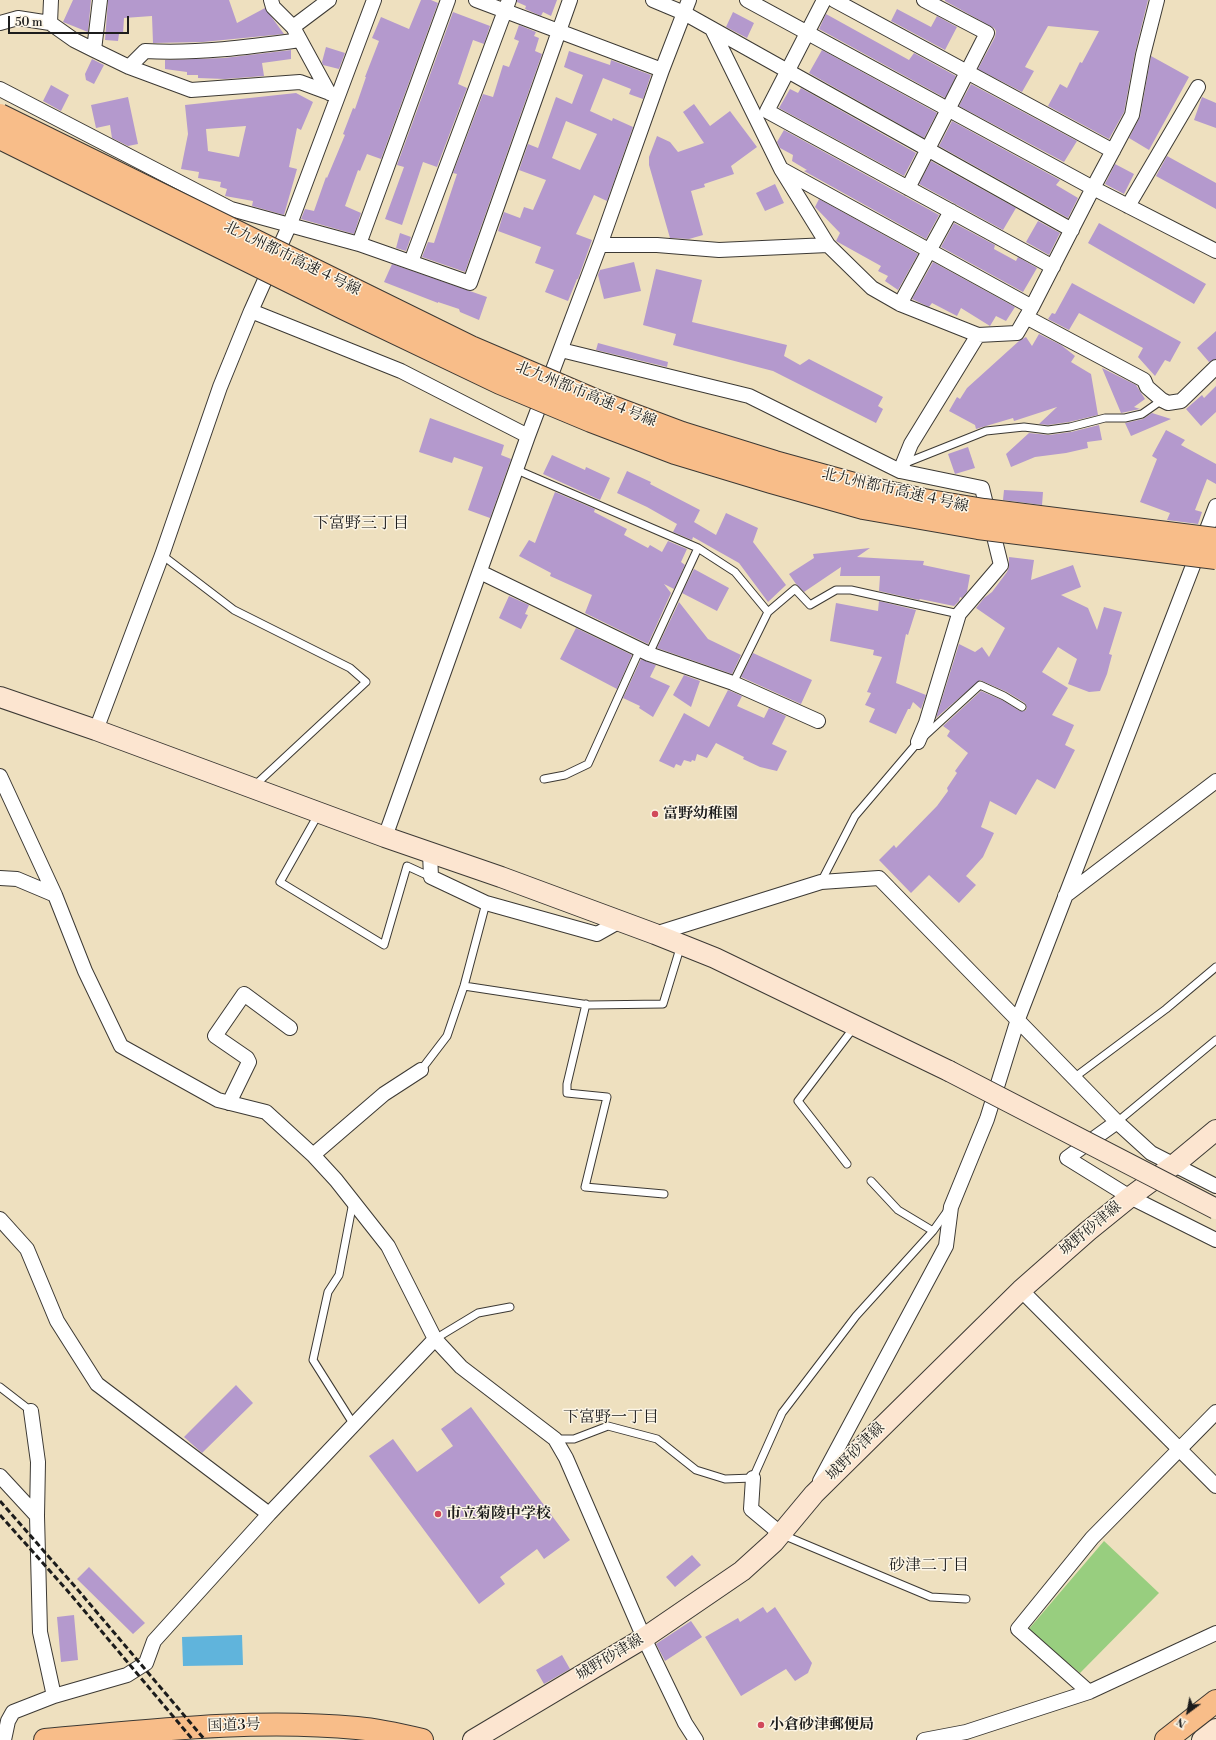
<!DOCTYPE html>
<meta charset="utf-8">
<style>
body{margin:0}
#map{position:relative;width:1216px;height:1740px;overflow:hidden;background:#eee0bf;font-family:"Libre Bodoni",serif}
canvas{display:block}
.north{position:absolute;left:1168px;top:1692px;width:40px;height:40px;-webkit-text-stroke:3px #fcf5e5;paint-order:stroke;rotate:212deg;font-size:11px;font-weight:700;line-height:16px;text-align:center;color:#1c1c1c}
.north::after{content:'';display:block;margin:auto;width:14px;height:18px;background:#1c1c1c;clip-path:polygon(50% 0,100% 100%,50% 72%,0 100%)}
.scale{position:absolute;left:8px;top:16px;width:121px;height:18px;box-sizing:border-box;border:2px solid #1c1c1c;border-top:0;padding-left:5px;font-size:12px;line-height:14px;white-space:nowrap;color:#1c1c1c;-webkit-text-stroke:3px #fcf5e5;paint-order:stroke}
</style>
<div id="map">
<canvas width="1216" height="1740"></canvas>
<div class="north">N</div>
<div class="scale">50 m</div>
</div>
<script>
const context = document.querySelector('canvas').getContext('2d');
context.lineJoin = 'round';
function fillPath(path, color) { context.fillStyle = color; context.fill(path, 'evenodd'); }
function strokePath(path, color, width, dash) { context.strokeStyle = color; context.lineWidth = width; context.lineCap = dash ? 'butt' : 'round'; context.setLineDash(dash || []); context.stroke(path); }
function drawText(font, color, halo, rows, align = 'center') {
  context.font = font + ' "Libre Bodoni","Noto Serif JP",serif'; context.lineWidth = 3; context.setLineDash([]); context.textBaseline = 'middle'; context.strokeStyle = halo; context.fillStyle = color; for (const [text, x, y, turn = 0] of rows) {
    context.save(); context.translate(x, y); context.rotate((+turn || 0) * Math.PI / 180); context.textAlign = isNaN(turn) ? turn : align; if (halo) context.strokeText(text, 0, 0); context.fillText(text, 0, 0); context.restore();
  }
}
const green = new Path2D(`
 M 1104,1541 L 1159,1593 L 1080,1673 L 1028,1630 Z`);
const water = new Path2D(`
 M 242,1635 L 243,1665 L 183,1666 L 182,1637 Z`);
const building = new Path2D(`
 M 73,0 L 91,0 L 88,32 L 63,22 Z
 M 108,0 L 229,0 L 237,23 L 265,8 L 284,34 L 203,42 L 153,43 L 152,16 L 124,18 L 123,34 L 119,34 L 118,41 L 105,40 Z
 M 421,0 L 431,0 L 438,3 L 381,159 L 367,154 L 360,171 L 358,170 L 345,206 L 361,213 L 354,234 L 301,219 L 305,209 L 314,211 L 326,177 L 327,178 L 345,135 L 343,134 L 353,108 L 355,109 L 366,77 L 365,77 L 379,41 L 372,38 L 381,17 L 409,29 Z
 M 517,0 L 557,0 L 551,16 L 543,12 L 541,16 L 525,9 L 526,6 L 517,2 Z
 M 945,0 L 1148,0 L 1135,53 L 1124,112 L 1109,139 L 1048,106 L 1060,84 L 1067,88 L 1080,62 L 1082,63 L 1099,31 L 1048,26 L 1025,67 L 1034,71 L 1022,92 L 978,69 L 995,37 L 996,31 L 994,28 L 945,1 Z
 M 897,9 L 931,27 L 937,16 L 957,27 L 945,50 L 891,21 Z
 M 453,12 L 490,26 L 484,44 L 473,40 L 458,84 L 467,88 L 437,167 L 423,162 L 402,225 L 385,219 L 404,167 L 397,165 Z
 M 733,12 L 754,23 L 747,38 L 726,27 Z
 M 826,14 L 909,60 L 914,53 L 956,76 L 945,98 L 819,29 Z
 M 519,25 L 536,32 L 534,36 L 539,38 L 535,51 L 542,54 L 465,272 L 422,257 L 428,242 L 434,243 L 457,174 L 453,173 L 483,94 L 493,97 L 503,65 L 509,67 L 519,41 L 514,39 Z
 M 326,47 L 345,53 L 339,69 L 323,65 L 322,62 Z
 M 291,50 L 291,59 L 262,63 L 264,76 L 225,79 L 198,78 L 198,75 L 187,75 L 187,72 L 165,69 L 165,60 L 224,58 Z
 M 822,50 L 937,113 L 924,138 L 809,73 Z
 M 569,51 L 610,65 L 611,60 L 651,75 L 643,99 L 629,94 L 631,89 L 603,78 L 590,111 L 612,121 L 613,118 L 633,127 L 607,201 L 594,195 L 576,234 L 592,240 L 578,279 L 577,279 L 568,301 L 545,292 L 554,270 L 535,263 L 541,247 L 498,231 L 504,212 L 520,218 L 524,207 L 533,210 L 546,180 L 519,170 L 528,144 L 538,148 L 556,97 L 572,104 L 583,75 L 564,67 ZM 566,121 L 597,134 L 580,170 L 552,158 Z
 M 1151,56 L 1189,77 L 1149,150 L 1129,138 L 1140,117 Z
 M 92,59 L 104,65 L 94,84 L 86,80 L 85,74 Z
 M 971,84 L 1077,141 L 1064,162 L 959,106 Z
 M 51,85 L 69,95 L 61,111 L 43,101 Z
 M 801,88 L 916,153 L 904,176 L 779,108 L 790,89 L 798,93 Z
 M 296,93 L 313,102 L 301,130 L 297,128 L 289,167 L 297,169 L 284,215 L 252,206 L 253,201 L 225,196 L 227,189 L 220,187 L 221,182 L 198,178 L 199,172 L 181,169 L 188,134 L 185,105 ZM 246,126 L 239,157 L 208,151 L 206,129 Z
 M 128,97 L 138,144 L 128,146 L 112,138 L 110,125 L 96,128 L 91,105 Z
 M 1202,97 L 1216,103 L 1216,128 L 1194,120 Z
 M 694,104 L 710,126 L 730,111 L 757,147 L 731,166 L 734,174 L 704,184 L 705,187 L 691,191 L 703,235 L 689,239 L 670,238 L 649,165 L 649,157 L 657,136 L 670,142 L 678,152 L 704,143 L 683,112 Z
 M 952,121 L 1060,180 L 1056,185 L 1078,198 L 1068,218 L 939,146 Z
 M 784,130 L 939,215 L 926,239 L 804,171 L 807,170 L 792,161 L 793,155 L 780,148 L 777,142 Z
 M 1167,156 L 1216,183 L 1216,209 L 1156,176 Z
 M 931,161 L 1016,208 L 1003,230 L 919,184 Z
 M 1115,164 L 1134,174 L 1124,194 L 1105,184 Z
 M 775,184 L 784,203 L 765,211 L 756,193 Z
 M 819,199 L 918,254 L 898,290 L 885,281 L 888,276 L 878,271 L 881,266 L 836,241 L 840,233 L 815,207 Z
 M 1038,221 L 1060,233 L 1049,255 L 1026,242 Z
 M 954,223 L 995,245 L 994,249 L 1016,261 L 1018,257 L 1037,268 L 1023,292 L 941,247 Z
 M 1099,223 L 1206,284 L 1194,304 L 1088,243 Z
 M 400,233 L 411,237 L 406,251 L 396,248 Z
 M 634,262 L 641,291 L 604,299 L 598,275 L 600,270 Z
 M 933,262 L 1015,307 L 1006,321 L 996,316 L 990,326 L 961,308 L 957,316 L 932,303 L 929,307 L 912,299 Z
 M 392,264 L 487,297 L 479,320 L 460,312 L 459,309 L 438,302 L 438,303 L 384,282 Z
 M 656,269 L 702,280 L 692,322 L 787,345 L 784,356 L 800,365 L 809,359 L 883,397 L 878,406 L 883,409 L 876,423 L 773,371 L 673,345 L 676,334 L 643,325 Z
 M 1072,283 L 1181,342 L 1170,362 L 1165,360 L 1155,376 L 1138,357 L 1143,348 L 1079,313 L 1069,330 L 1048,319 L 1052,313 L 1055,314 Z
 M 1216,331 L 1216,359 L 1209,362 L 1197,348 Z
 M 1039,334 L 1061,345 L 1075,356 L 1071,362 L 1091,374 L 1098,415 L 1069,422 L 1048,425 L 1039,424 L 1057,407 L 1014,421 L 1013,418 L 976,429 L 975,425 L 949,411 L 957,397 L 960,399 L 967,388 L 1019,341 L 1026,337 L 1032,346 Z
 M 598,343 L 668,362 L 667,367 L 596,350 Z
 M 1102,368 L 1136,385 L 1145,399 L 1134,407 L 1140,409 L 1121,413 Z
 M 1216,386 L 1216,412 L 1201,426 L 1186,409 L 1202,395 L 1204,398 Z
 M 1152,413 L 1171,419 L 1131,436 L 1125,423 L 1143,419 Z
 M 430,418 L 504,445 L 501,455 L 511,459 L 490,518 L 468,510 L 483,467 L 454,457 L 452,463 L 419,452 Z
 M 1099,425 L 1102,440 L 1087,442 L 1088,448 L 1066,453 L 1035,457 L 1011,467 L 1006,454 L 1029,433 L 1049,435 L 1071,432 Z
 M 1166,430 L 1185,440 L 1181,445 L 1216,464 L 1216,484 L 1207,479 L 1195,510 L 1202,512 L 1198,524 L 1167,520 L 1170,513 L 1140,502 L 1157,459 L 1152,456 Z
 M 968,447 L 975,468 L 955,474 L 948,454 Z
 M 552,455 L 585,470 L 586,467 L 610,478 L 600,500 L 543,474 Z
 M 627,471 L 651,482 L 650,484 L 700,510 L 694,522 L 716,535 L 726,513 L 758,528 L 753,542 L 786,585 L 768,602 L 739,563 L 693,537 L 692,540 L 673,532 L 677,524 L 647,507 L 617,493 Z
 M 1004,490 L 1043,492 L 1042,505 L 1003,500 Z
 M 555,492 L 595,509 L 594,512 L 627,529 L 624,535 L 648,548 L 650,545 L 662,552 L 668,541 L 687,549 L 681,562 L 685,565 L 674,589 L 664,584 L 671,593 L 648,644 L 585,613 L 592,595 L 550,576 L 551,573 L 519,556 L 529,540 L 535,543 Z
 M 870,548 L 857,557 L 924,561 L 923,565 L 970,575 L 967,592 L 962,598 L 960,597 L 959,601 L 954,606 L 920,599 L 919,600 L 879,591 L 880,576 L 840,576 L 841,567 L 804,592 L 796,584 L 789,574 L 814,558 L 813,554 Z
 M 1009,557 L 1034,560 L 1031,580 L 1073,565 L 1081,587 L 1061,595 L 1088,608 L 1097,630 L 1104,607 L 1122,612 L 1109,654 L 1112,655 L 1107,674 L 1100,691 L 1089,692 L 1068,684 L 1077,659 L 1058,647 L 1042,672 L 1068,688 L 1052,715 L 1074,725 L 1065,745 L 1075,750 L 1055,789 L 1037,779 L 1016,815 L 990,801 L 981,827 L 994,833 L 983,857 L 966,876 L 976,885 L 959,903 L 929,875 L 911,893 L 879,860 L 894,845 L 896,848 L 937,806 L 948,791 L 947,788 L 957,773 L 955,771 L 968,753 L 947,736 L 950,731 L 943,726 L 981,691 L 1002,700 L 1020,711 L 1025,711 L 1027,708 L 1025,703 L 1007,692 L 980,680 L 936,718 L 959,644 L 975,652 L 982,647 L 989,657 L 1005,628 L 976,608 L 984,598 L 992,592 L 1007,572 L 1009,567 Z
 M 694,569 L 729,588 L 717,611 L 682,593 Z
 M 509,596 L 529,605 L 525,614 L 528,615 L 521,629 L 499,618 Z
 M 879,601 L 916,610 L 908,635 L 906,634 L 896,683 L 926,695 L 921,709 L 913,702 L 910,709 L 908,709 L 896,734 L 869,722 L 875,709 L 865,705 L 871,693 L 867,692 L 882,657 L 873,655 L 874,650 L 830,641 L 836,603 L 878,611 Z
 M 679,602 L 708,639 L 741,655 L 732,674 L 657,648 Z
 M 576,628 L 632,655 L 617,689 L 560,659 Z
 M 753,653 L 812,680 L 801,704 L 741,677 Z
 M 641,659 L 656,665 L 650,677 L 670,686 L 653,717 L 639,708 L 640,706 L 623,698 Z
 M 684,675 L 700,681 L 691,707 L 673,695 Z
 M 728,690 L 742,696 L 737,706 L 764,718 L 769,708 L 786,716 L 772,744 L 787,751 L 777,771 L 760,767 L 743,759 L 744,757 L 716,743 L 707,758 L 697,754 L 695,761 L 692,760 L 691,762 L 684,760 L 681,766 L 676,764 L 674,768 L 659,761 L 684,713 L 709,727 Z
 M 236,1385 L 253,1403 L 202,1453 L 184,1437 Z
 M 471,1407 L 570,1540 L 544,1559 L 537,1549 L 500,1577 L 505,1584 L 479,1604 L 369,1456 L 393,1439 L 417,1472 L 453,1446 L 441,1429 Z
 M 692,1555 L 701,1565 L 675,1587 L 666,1577 Z
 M 89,1567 L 145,1623 L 133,1634 L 77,1579 Z
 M 763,1607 L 767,1613 L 775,1607 L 812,1663 L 808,1673 L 795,1681 L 786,1669 L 741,1696 L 705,1637 L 738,1618 L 740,1622 Z
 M 74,1615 L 78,1660 L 61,1662 L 57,1617 Z
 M 691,1621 L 702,1637 L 665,1661 L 656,1644 Z
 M 562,1655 L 570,1669 L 544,1684 L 536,1670 Z`);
const lane = new Path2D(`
 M 903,464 L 986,431 L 1024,427 L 1048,430 L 1070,427 L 1105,418 L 1125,418 L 1142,414 L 1162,400
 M 517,470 L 698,548 L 649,654
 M 698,548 L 735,572 L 768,612 L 733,683
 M 162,555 L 234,610 L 350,668 L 366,682 L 253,787
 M 768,612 L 795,589 L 810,605 L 836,590 L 851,590 L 959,614
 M 544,779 L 565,775 L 588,764 L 640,649
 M 319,813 L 280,882 L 384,945 L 407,866 L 431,877
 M 821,882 L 855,816 L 918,742 L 980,685 L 1004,696 L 1022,707
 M 464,986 L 589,1005 L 663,1004 L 681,945
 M 586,1004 L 567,1084 L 567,1093 L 607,1097 L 585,1187 L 664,1194
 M 421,1070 L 447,1036 L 464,986 L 486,903
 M 1075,1077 L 1166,1009 L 1216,967
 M 1117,1122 L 1216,1040
 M 847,1164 L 798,1101 L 855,1026
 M 871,1181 L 898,1210 L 933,1231
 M 353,1202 L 339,1275 L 328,1292 L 313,1360 L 354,1425
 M 435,1339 L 478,1313 L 510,1307
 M 0,1387 L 31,1411
 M 555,1439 L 574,1439 L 608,1426 L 657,1439 L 696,1470 L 725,1479 L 753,1478 L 782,1413 L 856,1316 L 933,1231 L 948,1210
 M 783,1535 L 931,1597 L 966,1599`);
const street = new Path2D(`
 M 271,0 L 273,7 L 293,27 L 329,93
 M 476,0 L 662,70
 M 653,0 L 684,13 L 1072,230
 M 747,0 L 1093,188 L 1216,251
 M 824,0 L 767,111 L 1053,267
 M 834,0 L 1113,151
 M 0,23 L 18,18 L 50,23 L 74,40 L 94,50 L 129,67 L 191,90 L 300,82 L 338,96
 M 50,23 L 51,0
 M 293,27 L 329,0
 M 712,29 L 781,169 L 1032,307
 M 94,50 L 100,0
 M 129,67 L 145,51 C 197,54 249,47 300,40
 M 0,89 L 231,209 L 359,244 L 470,283 L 570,0
 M 781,169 L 828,245
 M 908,188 L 987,33 L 924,0
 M 1128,206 L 1198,87
 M 359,244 L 448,0
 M 600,245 L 657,245 L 719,250 L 828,245 L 872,288 L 900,304 L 978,335 L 1017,333 L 1032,307 L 1093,188 L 1132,115 L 1143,55 L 1157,0
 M 411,262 L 509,0
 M 900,304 L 951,211
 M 251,311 L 401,371 L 528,436
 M 1026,317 L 1144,380 L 1147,387 L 1162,400 L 1168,403 L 1181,401 L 1216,367
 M 561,350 L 749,396 L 900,471 L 982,488 L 1001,565 L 959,614 L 926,723 L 918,742
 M 900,471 L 911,444 L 978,335
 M 480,572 L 649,654 L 733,683 L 818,721
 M 96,730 L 162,555 L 220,387 L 251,311 L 290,224 L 374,0
 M 0,776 L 55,895 L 85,971 L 121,1046 L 218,1100 L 266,1112 L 313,1155 L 336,1180 L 388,1246 L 435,1339 L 461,1367 L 555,1439 L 566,1458 L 644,1638 L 685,1723 L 696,1740
 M 385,837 L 528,436 L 600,245 L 662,70 L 689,0
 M 430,853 L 431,877 L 486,903 L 597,934 L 620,921
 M 0,878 L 17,879 L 55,895
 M 1065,896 L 1216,781
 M 655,934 L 821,882 L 879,878 L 1117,1122 L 1151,1153 L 1216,1186
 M 229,1103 L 249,1062 L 247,1058 L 215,1036 L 244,994 L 290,1028
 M 1117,1122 L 1067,1158 L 1130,1197 L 1216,1240
 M 313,1155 L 384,1094 L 421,1070
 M 0,1219 L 27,1249 L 57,1321 L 97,1384 L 269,1514
 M 1021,1290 L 1216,1486
 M 31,1411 L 38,1462 L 37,1516 L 40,1632 L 54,1696
 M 0,1476 L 37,1516
 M 753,1478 L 751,1509 L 781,1534
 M 820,1481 L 946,1246 L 951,1207 L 987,1119 L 1018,1019 L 1216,506
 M 1089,1692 L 1018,1629 L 1092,1538 L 1216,1412
 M 4,1740 L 8,1721 L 13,1712 L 54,1696 L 127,1675 L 146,1663 L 154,1641 L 269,1514 L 435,1339
 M 924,1740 L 966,1732 L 1089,1692 L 1216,1633`);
const secondary = new Path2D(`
 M 0,697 L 96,730 L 385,837 L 501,877 L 655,934 L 715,958 L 949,1071
 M 473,1740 L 644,1638 L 742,1571 L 774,1542 L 814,1494 L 1021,1290 L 1088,1231 L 1130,1197 L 1175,1164 L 1216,1130
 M 1202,1740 L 1216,1729`);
const highway = new Path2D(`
 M 45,1740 C 148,1731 253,1718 357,1728 C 379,1730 401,1735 422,1740
 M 1166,1740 L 1216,1701`);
const rail = new Path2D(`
 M 0,1501 L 78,1590 L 205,1740
 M 0,1515 L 66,1589 L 193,1740`);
const secondaryBridge = new Path2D(`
 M 949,1071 L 1216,1209`);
const highwayBridge = new Path2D(`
 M 0,115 L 471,347 L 602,403 L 682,433 L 775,462 L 869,488 L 924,500 L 984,510 L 1216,539
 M 0,138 L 345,309 L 500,383 L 591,421 L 675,453 L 771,482 L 863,508 L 978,528 L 1216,558`);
const markers = [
 [655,814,4,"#d1495b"],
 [438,1514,4,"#d1495b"],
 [761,1725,4,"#d1495b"]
];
const streetNames = [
 ["北九州都市高速４号線",292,259,26],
 ["北九州都市高速４号線",586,395,22],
 ["北九州都市高速４号線",895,491,13],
 ["城野砂津線",1091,1229,-40],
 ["城野砂津線",856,1452,-45],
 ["城野砂津線",610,1658,-31],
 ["国道3号",234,1726,-2]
];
const poiNames = [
 ["富野幼稚園",663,814],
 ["市立菊陵中学校",446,1514],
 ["小倉砂津郵便局",769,1725]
];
const neighbourhoodNames = [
 ["下富野三丁目",361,524],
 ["下富野一丁目",611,1418],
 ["砂津二丁目",929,1566]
];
fillPath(green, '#98ce7f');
fillPath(water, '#60b4dc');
fillPath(building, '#b499cd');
strokePath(lane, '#3c3934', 9);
strokePath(street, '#3c3934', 16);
strokePath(secondary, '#3c3934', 22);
strokePath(highway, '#3c3934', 24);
strokePath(lane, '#fff', 7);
strokePath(street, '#fff', 14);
strokePath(secondary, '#fce5d0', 20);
strokePath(highway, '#f8bd89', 22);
strokePath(rail, '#1c1c1c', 3, [6, 3]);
strokePath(secondaryBridge, '#3c3934', 22, []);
strokePath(highwayBridge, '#3c3934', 24, []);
strokePath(secondaryBridge, '#fce5d0', 20);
strokePath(highwayBridge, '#f8bd89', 22);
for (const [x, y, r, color] of markers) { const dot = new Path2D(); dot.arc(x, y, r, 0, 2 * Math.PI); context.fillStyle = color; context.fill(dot); strokePath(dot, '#fcf5e5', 1.5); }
drawText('15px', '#1c1c1c', '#fcf5e5', streetNames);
drawText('bold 15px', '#1c1c1c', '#fcf5e5', poiNames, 'left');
drawText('16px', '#1c1c1c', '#fcf5e5', neighbourhoodNames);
</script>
